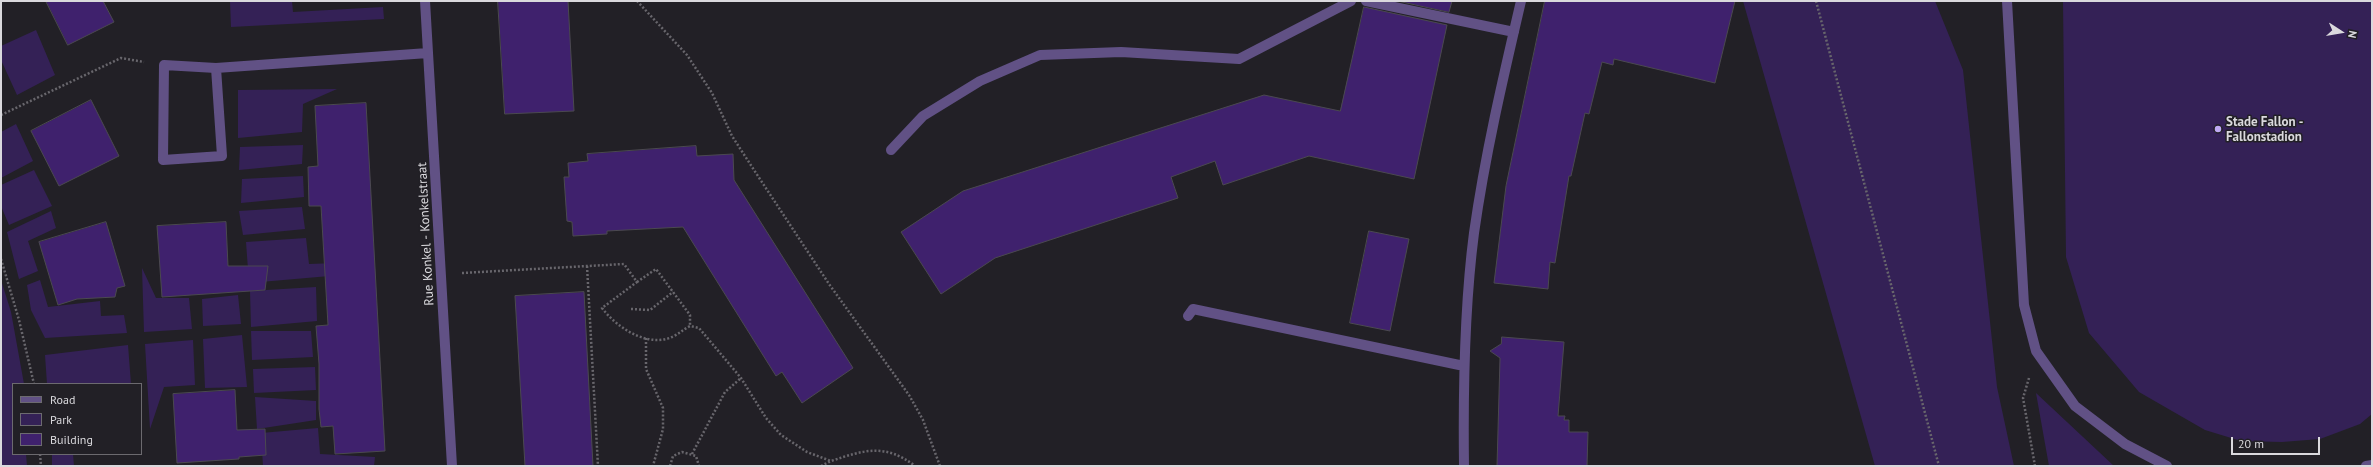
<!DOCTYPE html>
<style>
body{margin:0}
#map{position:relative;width:2373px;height:467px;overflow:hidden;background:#222026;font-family:"PT Sans",sans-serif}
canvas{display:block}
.frame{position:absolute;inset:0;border:2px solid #dad9dd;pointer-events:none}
.legend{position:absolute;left:12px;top:383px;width:130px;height:72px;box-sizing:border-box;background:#222026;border:1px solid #6c6a6f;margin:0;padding:5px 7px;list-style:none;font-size:12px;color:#dad9dd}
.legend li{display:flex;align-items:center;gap:8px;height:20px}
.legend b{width:20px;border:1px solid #6c6a6f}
.north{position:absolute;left:2321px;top:12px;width:40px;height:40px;-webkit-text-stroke:3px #222026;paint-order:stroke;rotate:102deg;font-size:11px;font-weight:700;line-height:16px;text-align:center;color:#dad9dd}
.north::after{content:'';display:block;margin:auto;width:14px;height:18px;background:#dad9dd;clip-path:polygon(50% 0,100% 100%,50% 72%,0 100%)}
.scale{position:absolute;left:2231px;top:437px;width:89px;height:18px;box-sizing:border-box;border:2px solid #dad9dd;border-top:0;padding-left:5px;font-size:12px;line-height:14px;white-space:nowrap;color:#dad9dd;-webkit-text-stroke:3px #222026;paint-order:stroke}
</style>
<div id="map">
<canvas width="2373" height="467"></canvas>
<div class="frame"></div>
<ul class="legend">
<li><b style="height:5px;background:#615185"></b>Road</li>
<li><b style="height:11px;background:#342156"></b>Park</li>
<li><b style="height:11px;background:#3f216d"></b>Building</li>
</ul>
<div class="north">N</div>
<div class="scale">20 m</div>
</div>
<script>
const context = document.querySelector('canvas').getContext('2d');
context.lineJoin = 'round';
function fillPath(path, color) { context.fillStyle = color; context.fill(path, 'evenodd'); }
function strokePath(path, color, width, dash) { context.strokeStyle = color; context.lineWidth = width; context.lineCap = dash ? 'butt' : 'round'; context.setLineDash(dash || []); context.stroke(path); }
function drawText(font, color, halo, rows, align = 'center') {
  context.font = font + ' "PT Sans",sans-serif'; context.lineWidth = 3; context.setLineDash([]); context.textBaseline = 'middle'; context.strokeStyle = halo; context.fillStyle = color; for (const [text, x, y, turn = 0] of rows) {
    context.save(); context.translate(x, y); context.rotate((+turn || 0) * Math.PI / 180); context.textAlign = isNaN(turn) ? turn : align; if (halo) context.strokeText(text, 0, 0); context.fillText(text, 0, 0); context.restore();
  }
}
const green = new Path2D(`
 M 230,1 L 292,1 L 293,12 L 383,7 L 384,19 L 231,27 Z
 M 1743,1 L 1935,1 L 1963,70 L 1997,387 L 2014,466 L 1875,466 Z
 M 2063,1 L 2372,1 L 2372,414 L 2360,424 L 2320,439 L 2282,442 L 2241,441 L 2205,430 L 2139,392 L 2089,333 L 2066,257 Z
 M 36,30 L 55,75 L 17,95 L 1,60 L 1,46 Z
 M 337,89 L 303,104 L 302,132 L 238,138 L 238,90 Z
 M 16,124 L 33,161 L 1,178 L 1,132 Z
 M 303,145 L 302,164 L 239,170 L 240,147 Z
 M 34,170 L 52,206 L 9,225 L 1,206 L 1,185 Z
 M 303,176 L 304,197 L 241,203 L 242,179 Z
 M 302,207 L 305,229 L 243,235 L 239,211 Z
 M 51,211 L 56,228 L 28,241 L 38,271 L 19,279 L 7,232 Z
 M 306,238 L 309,264 L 365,262 L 364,273 L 249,283 L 246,242 Z
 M 142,268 L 156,298 L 189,298 L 192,329 L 144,332 Z
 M 1,280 L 11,312 L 24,384 L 13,384 L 13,454 L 26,454 L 27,466 L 1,466 Z
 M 40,280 L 48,307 L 100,301 L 101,316 L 124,315 L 127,333 L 45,338 L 31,310 L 27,285 Z
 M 316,287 L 317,321 L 251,327 L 250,291 Z
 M 238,295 L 241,324 L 203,326 L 202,299 Z
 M 251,331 L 311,331 L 313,357 L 252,360 Z
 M 242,335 L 247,387 L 205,388 L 203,339 Z
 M 193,340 L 195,385 L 164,387 L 150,429 L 145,344 Z
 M 128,345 L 131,384 L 47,384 L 45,355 Z
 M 315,367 L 316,390 L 254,393 L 253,369 Z
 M 2036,393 L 2114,466 L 2049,466 Z
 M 255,397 L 316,401 L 316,420 L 257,429 Z
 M 318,428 L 320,454 L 375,457 L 374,466 L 263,466 L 261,433 Z
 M 52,454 L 73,454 L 74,466 L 52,466 Z`);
const building = new Path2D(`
 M 46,1 L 103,1 L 114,22 L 68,45 Z
 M 498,1 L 568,1 L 574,111 L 505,114 Z
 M 1398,1 L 1452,1 L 1449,12 Z
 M 1545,1 L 1735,1 L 1715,83 L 1614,59 L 1613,65 L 1602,62 L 1589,114 L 1585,113 L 1571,176 L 1569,176 L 1555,263 L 1550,262 L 1548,289 L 1494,283 L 1506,186 Z
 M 1364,7 L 1447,25 L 1414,179 L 1309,156 L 1223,185 L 1215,161 L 1171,177 L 1178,198 L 995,258 L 941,294 L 901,232 L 963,191 L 1264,95 L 1340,111 Z
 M 91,100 L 119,156 L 59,186 L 31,131 Z
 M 366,103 L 385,451 L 335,454 L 333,426 L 321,427 L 319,409 L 319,364 L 316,326 L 328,325 L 321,206 L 309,206 L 308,167 L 318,166 L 315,106 Z
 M 696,146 L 697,156 L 733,154 L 734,180 L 853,368 L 802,403 L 782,372 L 776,376 L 683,227 L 607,231 L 607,234 L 573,236 L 572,222 L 567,221 L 564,177 L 569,177 L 568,163 L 588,161 L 587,154 Z
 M 106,222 L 125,286 L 117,288 L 115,297 L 77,299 L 58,305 L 39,242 Z
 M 226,222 L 228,266 L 268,266 L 265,290 L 162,297 L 157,226 Z
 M 1369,231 L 1409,239 L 1390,331 L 1350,323 Z
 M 584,292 L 593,466 L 525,466 L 515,296 Z
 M 1502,337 L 1564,342 L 1558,416 L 1565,416 L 1564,420 L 1569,420 L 1569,432 L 1588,432 L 1587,466 L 1497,466 L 1500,358 L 1490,351 L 1501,344 Z
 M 235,390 L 237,430 L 265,429 L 266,455 L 239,457 L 239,459 L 177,463 L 173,394 Z`);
const path = new Path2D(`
 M 637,1 L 687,55 L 712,93 L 732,136 L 754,170 L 829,284 L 909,395 L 923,420 L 940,466
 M 1816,1 L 1939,466
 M 1,115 L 121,58 L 144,62
 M 1,259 L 19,320 L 34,384
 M 587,266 L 598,466
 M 462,273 L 624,264 L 637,282 L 602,308 C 617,328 649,349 674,336 C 680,333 684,329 690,326 L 699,328 L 741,378 L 766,418 L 781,435 L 807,452 L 831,461 C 864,450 885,443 915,466
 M 637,282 L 656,269 L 690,315 L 690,326
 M 631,309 L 650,310 L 673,292
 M 646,338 L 646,369 L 663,408 L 663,429 L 653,466
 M 2029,378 L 2023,398 L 2035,466
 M 40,454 L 41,466
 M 692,454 L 725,392 L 741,378
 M 670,466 L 673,456 L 682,452 L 696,456 L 699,466
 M 821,466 L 831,461`);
const minor = new Path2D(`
 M 425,1 L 452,466
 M 1366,1 L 1514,32
 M 2007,1 L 2024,305 L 2036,351 L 2075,406 L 2125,444 L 2167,466
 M 216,68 L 222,156 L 163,160 L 164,65 L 216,68 L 428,53
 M 891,150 L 923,116 L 980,81 L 1040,55 L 1121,52 L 1239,59 L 1351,1
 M 1188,316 L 1193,309 L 1464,366
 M 1464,466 C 1463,389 1464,310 1474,233 C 1485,155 1503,78 1521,1
 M 2366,466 L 2372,465`);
const markers = [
 [2218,129,4,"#bfa9f4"]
];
const poiNames = [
 ["Stade Fallon -",2226,122],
 ["Fallonstadion",2226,137]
];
const streetNames = [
 ["Rue Konkel - Konkelstraat",426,234,-93]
];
fillPath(green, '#342156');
fillPath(building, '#3f216d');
strokePath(building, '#4b4950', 1);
strokePath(path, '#68666c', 2.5, [2, 2]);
strokePath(minor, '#615185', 10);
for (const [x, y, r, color] of markers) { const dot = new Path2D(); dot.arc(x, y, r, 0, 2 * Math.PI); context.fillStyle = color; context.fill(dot); strokePath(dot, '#222026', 1.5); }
drawText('bold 13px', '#dad9dd', '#222026', poiNames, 'left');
drawText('13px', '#dad9dd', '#222026', streetNames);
</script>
